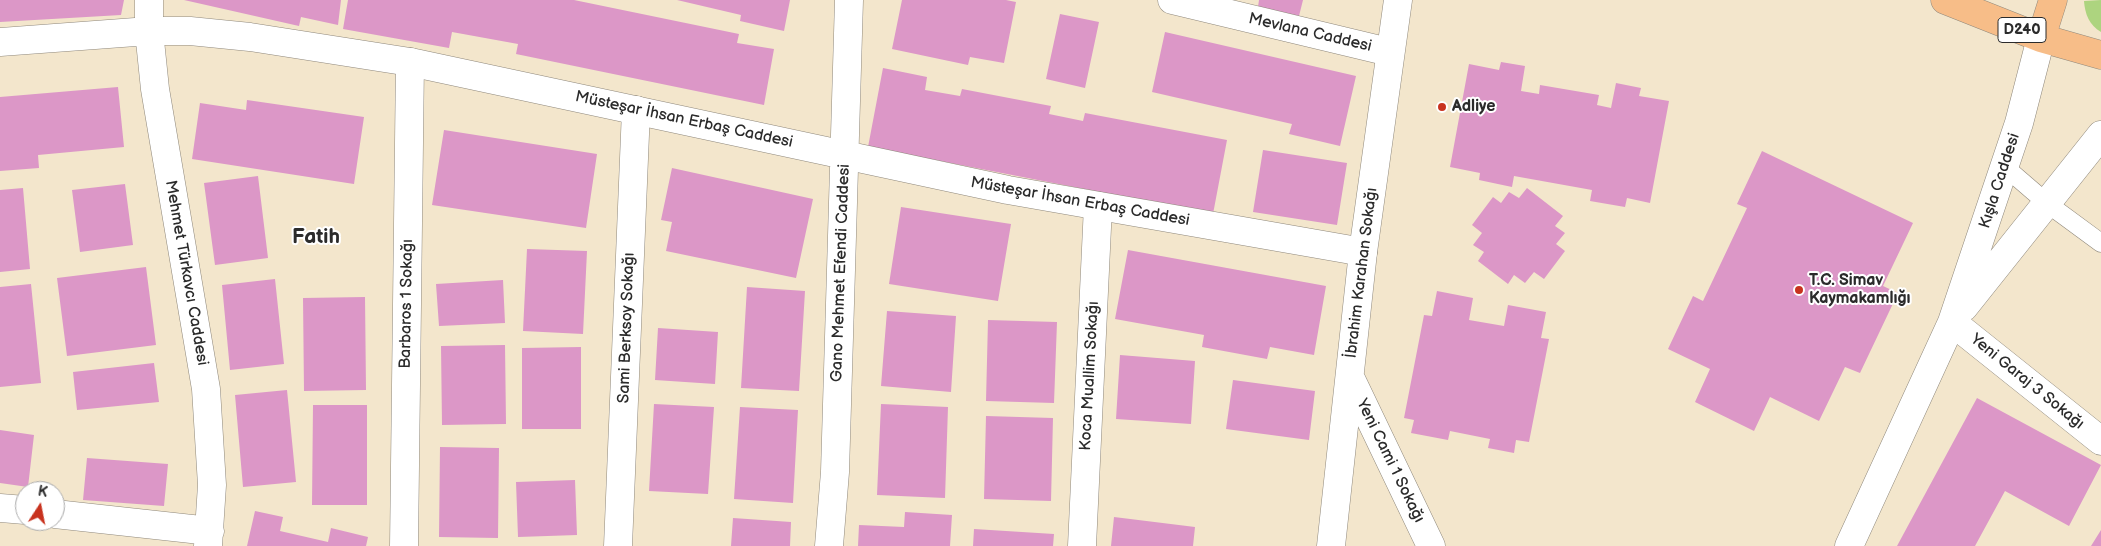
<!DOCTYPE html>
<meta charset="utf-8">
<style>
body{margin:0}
#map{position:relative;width:2101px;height:546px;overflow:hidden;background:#f3e6cc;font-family:"Balsamiq Sans",sans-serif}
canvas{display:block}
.north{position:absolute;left:15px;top:481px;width:50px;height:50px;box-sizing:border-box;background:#fff;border:1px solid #aaa;border-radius:50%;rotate:11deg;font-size:14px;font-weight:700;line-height:20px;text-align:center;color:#2b2b2b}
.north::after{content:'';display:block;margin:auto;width:18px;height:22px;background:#c8321e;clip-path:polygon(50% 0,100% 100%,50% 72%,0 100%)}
</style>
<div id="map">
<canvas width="2101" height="546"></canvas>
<div class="north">K</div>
</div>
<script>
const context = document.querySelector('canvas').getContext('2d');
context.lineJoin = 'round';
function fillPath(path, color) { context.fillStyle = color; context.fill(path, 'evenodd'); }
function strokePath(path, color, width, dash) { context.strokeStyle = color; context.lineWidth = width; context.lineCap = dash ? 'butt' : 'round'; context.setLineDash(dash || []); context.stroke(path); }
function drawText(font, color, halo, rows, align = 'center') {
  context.font = font + ' "Balsamiq Sans",sans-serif'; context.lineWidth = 4; context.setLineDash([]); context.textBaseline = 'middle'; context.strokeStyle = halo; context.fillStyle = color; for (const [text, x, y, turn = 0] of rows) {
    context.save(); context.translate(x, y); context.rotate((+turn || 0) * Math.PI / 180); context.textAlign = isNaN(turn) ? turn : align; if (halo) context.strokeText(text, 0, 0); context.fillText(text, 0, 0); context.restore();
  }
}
const green = new Path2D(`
 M 2101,0 L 2101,32 C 2089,25 2085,14 2084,1 Z`);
const building = new Path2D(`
 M 0,0 L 124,0 L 121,15 L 0,22 Z
 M 184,0 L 341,0 L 338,25 L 301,17 L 299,26 Z
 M 348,0 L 574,0 L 739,34 L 737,43 L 774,49 L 764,105 L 516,54 L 518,44 L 452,32 L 449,48 L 343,29 Z
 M 677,0 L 790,0 L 784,31 L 740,21 L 741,15 Z
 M 902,0 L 1006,0 L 1016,2 L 1004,63 L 970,57 L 968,65 L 892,49 Z
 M 1259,0 L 1303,0 L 1299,16 L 1258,7 Z
 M 1060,14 L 1099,22 L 1085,88 L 1046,79 Z
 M 1165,32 L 1356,76 L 1340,146 L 1289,134 L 1292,124 L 1152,92 Z
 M 1501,62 L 1525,66 L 1521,91 L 1539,94 L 1540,85 L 1599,95 L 1597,105 L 1611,108 L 1616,83 L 1641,88 L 1639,96 L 1669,101 L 1650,203 L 1627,198 L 1625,207 L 1590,201 L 1592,190 L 1514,176 L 1512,187 L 1479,180 L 1480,173 L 1450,167 L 1469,64 L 1499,70 Z
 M 883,68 L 927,77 L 925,90 L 960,96 L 962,89 L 1051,106 L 1049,114 L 1083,121 L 1085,113 L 1227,140 L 1213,214 L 868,147 Z
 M 118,87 L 124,147 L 38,155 L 39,168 L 0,171 L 0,97 Z
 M 247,100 L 364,117 L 354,184 L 192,159 L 200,103 L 246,110 Z
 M 444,130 L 597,154 L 586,228 L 432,205 Z
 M 1263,150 L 1347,163 L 1337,225 L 1253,212 Z
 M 1762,151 L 1913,223 L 1883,286 L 1898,293 L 1860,373 L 1845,367 L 1819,421 L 1770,397 L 1754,431 L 1695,402 L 1710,369 L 1668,349 L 1693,296 L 1703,301 L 1747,208 L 1737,204 Z
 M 672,168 L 813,199 L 796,278 L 666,251 L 672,222 L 661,220 Z
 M 258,176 L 268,258 L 215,265 L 204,183 Z
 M 125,184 L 133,245 L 80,252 L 72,190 Z
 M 23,188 L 30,269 L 0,272 L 0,190 Z
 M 1527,188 L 1563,216 L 1555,226 L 1565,233 L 1556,244 L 1565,251 L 1544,279 L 1534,272 L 1525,283 L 1514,275 L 1508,284 L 1478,261 L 1484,252 L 1473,245 L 1482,233 L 1472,225 L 1493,197 L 1501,203 L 1509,192 L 1519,198 Z
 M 901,207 L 1011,224 L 998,301 L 889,284 Z
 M 527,249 L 587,251 L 583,334 L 523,331 Z
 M 1128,250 L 1326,286 L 1314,355 L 1270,347 L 1267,359 L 1202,347 L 1204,335 L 1115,319 Z
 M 146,267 L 156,345 L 67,356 L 57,278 Z
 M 275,279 L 284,364 L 230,370 L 222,285 Z
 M 503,280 L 505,323 L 439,326 L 436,284 Z
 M 31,284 L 41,383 L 0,387 L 0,287 Z
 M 747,287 L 805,291 L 799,391 L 741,388 Z
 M 1437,291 L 1473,298 L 1469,320 L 1504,326 L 1508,305 L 1546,312 L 1541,338 L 1549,339 L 1529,442 L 1516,440 L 1514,453 L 1488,448 L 1490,439 L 1450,431 L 1448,440 L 1411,433 L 1414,420 L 1404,418 L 1424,315 L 1432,316 Z
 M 365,297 L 366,390 L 304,391 L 303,298 Z
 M 887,311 L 956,316 L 951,392 L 881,386 Z
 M 988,320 L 1057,322 L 1054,403 L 986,401 Z
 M 658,328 L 718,332 L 715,384 L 655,380 Z
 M 505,345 L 506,424 L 442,425 L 441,346 Z
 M 581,347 L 581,429 L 522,429 L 522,348 Z
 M 1120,355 L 1195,361 L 1191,424 L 1116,419 Z
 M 154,363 L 159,402 L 77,410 L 73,372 Z
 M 1233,380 L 1315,391 L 1309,440 L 1226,429 Z
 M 287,390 L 296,482 L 243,487 L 235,395 Z
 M 1977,398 L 2101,465 L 2069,526 L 2005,491 L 1975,546 L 1897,546 Z
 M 654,404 L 714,407 L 708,494 L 649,491 Z
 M 881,404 L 948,407 L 945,498 L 877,495 Z
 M 313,405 L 367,405 L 367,505 L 312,505 Z
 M 740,407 L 798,410 L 793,503 L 734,499 Z
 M 986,416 L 1053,418 L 1051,501 L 984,499 Z
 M 0,430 L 34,435 L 28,487 L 0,483 Z
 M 440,447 L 499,448 L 498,538 L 439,537 Z
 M 87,458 L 168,464 L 164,506 L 83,500 Z
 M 575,480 L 577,535 L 518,537 L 516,482 Z
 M 255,511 L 283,517 L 280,531 L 328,542 L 331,528 L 368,537 L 366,546 L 247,546 Z
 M 905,512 L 952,515 L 950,546 L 858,546 L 859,525 L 904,527 Z
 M 1114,517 L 1195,527 L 1193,546 L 1111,546 Z
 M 733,518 L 791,522 L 790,546 L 731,546 Z
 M 974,529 L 1054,534 L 1053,546 L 973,546 Z
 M 2101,530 L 2101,546 L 2091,546 Z`);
const service = new Path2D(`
 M 2005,167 L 2048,204 L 2101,243`);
const minor = new Path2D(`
 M 1350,377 L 1431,546
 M 404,546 L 410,62
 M 618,546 L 636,110
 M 1082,546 L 1098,206
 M 1331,546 L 1363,252 L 1398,0`);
const tertiary = new Path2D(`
 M 149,0 L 149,31 L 155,89 L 206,389 L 212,485 L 208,546
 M 1172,0 L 1389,52
 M 0,42 L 149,31 L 190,31 L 250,37 L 410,62 L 1008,190 L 1363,252
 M 1964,307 L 2101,135
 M 1952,322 L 2101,441
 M 0,508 L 25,510
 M 55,514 L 210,531
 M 829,546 L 835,472 L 849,0
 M 1849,546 L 1952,322 L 2019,123 L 2041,38`);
const primary = new Path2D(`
 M 1945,0 L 2041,38 L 2101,55
 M 2041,38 L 2053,0`);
const markers = [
 [1442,107,5,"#c8321e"],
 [1799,290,5,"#c8321e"]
];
const shields = [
 [2022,30,48]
];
const shieldNames = [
 ["D240",2022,30]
];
const streetNames = [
 ["Mevlana Caddesi",1310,33,13],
 ["Müsteşar İhsan Erbaş Caddesi",684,120,12],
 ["Kışla Caddesi",2000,181,-72],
 ["Müsteşar İhsan Erbaş Caddesi",1080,202,10],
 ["Mehmet Türkavcı Caddesi",186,273,80],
 ["Gano Mehmet Efendi Caddesi",841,273,-88],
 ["İbrahim Karahan Sokağı",1362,273,-83],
 ["Barbaros 1 Sokağı",407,304,-89],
 ["Sami Berksoy Sokağı",627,328,-88],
 ["Koca Muallim Sokağı",1090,376,-87],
 ["Yeni Garaj 3 Sokağı",2027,382,39],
 ["Yeni Cami 1 Sokağı",1390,461,64]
];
const poiNames = [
 ["Adliye",1452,107],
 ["T.C. Simav",1809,281],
 ["Kaymakamlığı",1809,299]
];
const districtNames = [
 ["Fatih",316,238]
];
fillPath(green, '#add47f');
fillPath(building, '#dc97c7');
strokePath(service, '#8f887c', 19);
strokePath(minor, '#8f887c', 29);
strokePath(tertiary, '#8f887c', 29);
strokePath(primary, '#8f887c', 29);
strokePath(service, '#fff', 18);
strokePath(minor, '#fff', 28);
strokePath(tertiary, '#fff', 28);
strokePath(primary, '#f7bd88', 28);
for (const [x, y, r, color] of markers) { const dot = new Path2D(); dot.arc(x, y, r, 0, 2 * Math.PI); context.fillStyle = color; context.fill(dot); strokePath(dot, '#fff', 2); }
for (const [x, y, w] of shields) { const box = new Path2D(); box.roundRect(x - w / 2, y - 12.5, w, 25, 4); context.fillStyle = '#fff'; context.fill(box); strokePath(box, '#2b2b2b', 1); }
drawText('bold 15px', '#2b2b2b', null, shieldNames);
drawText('16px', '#2b2b2b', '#fff', streetNames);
drawText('bold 16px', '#2b2b2b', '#fff', poiNames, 'left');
drawText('bold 21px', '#2b2b2b', '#fff', districtNames);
</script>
